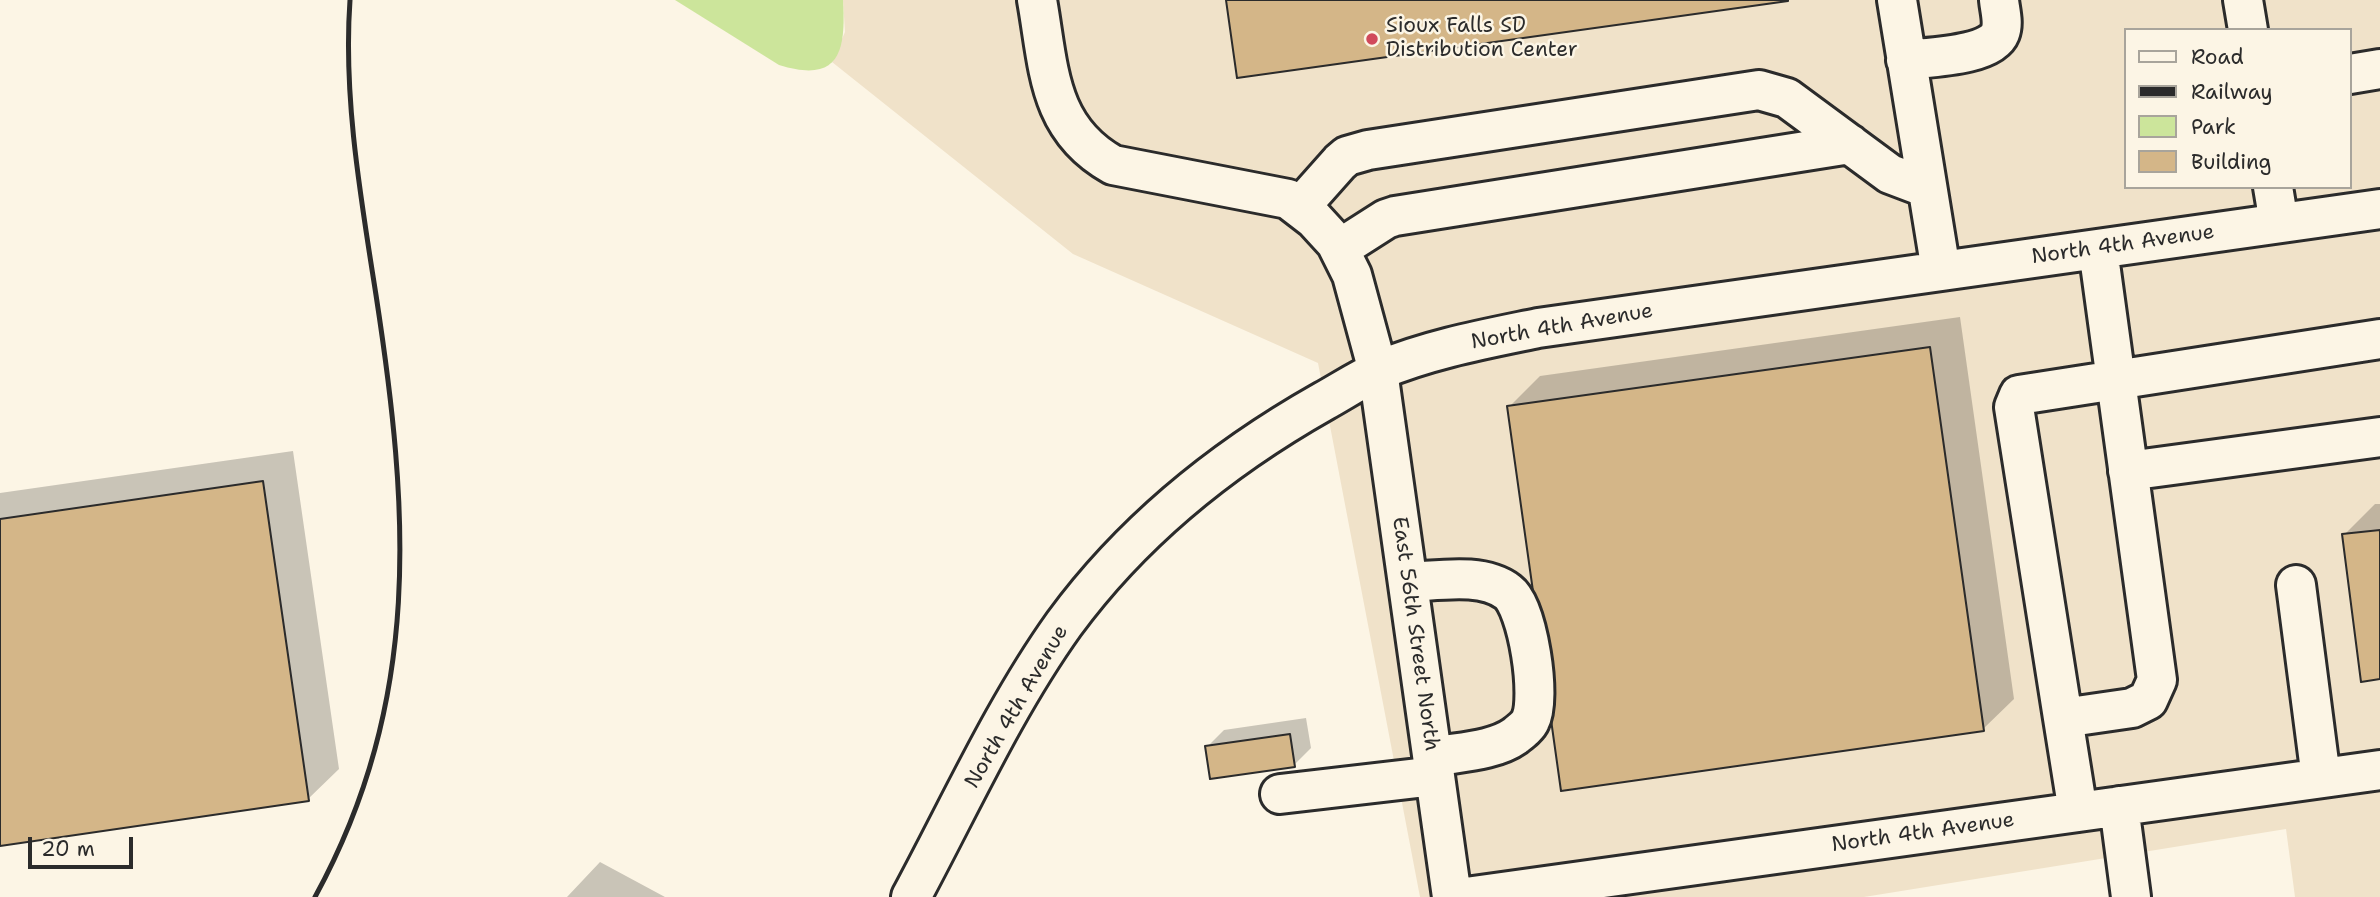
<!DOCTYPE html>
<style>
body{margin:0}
#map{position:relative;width:2380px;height:897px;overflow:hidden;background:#fcf5e5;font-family:"Shantell Sans",sans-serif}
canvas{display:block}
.legend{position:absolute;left:2124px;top:28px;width:228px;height:161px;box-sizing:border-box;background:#fcf5e5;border:2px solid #a8a49b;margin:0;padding:9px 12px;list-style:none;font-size:21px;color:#2b2b2b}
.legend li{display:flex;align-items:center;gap:14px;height:35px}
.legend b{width:35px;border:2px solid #a8a49b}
.scale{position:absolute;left:28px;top:837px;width:105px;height:32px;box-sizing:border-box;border:4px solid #2b2b2b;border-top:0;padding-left:9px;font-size:21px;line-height:24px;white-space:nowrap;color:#2b2b2b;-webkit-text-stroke:5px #fcf5e5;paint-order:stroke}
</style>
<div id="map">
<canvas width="2380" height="897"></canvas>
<ul class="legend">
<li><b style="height:9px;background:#fcf5e5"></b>Road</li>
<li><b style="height:9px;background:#2b2b2b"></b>Railway</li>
<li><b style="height:19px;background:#cce59b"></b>Park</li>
<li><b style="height:19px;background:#d4b688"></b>Building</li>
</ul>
<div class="scale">20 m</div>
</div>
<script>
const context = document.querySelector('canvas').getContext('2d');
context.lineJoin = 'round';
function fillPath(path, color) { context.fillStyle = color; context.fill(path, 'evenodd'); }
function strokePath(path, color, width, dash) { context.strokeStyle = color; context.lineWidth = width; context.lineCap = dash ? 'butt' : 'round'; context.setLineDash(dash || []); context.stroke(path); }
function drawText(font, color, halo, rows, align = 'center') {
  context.font = font + ' "Shantell Sans",sans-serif'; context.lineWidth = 5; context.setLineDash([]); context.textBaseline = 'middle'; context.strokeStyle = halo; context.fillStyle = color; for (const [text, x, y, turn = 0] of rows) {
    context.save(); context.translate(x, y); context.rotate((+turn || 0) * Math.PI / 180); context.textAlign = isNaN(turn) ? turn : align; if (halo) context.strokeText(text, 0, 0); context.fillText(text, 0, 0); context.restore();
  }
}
const built = new Path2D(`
 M 843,0 L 2380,0 L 2380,897 L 2295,897 L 2286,829 L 1864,897 L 1420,897 L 1318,363 L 1073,254 L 832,62 L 845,32 ZM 2126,30 L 2350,30 L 2350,187 L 2126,187 Z`);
const green = new Path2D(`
 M 675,0 L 843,0 C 846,51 840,84 779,65 Z`);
const shadow = new Path2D(`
 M 1960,317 L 2014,699 L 1983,729 L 1509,407 L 1540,376 Z
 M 293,451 L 339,769 L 308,799 L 0,844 L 0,493 Z
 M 2375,504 L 2380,504 L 2380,677 L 2344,535 Z
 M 1306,718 L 1311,748 L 1294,765 L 1207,747 L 1224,730 Z
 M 600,862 L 665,897 L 567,897 Z`);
const building = new Path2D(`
 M 1226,0 L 1788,0 L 1788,1 L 1237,78 Z
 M 1930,347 L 1984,731 L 1561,791 L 1507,406 Z
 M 263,481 L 309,801 L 0,846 L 0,519 Z
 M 2380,530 L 2380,679 L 2361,682 L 2342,534 Z
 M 1290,734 L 1295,767 L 1210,779 L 1205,746 Z`);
const minor = new Path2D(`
 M 1037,0 C 1049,67 1047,128 1113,165 L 1288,199 L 1314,219 L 1336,243 L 1352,275 L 1378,371 L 1452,897
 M 1897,0 L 1941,271
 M 2243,0 L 2248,30
 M 1906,60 C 1929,57 1991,56 2000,33 C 2004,23 2000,11 1999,0
 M 2350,74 L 2380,69
 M 2273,187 L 2279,223
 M 1300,207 L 1340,162 L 1347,156 L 1368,150 L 1759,90 L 1787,98 L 1890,174 L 1927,188
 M 1339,249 L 1386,219 L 1395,216 L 1850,144
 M 2128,471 L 2380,437
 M 1408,582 C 1437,581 1482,572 1508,592 C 1528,607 1542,699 1530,721 C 1528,726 1520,732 1515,736 C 1494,751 1458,752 1433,757
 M 2296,585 L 2321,778
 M 2063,718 L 2014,407 L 2019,395 L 2380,339
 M 1280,794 L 1435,776
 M 2119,806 L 2131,897
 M 2078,812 L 2063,718 L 2132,708 L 2148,700 L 2157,680 L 2098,249
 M 911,897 C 960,806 1004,708 1064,624 C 1133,530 1223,458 1324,401 C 1342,391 1360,379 1380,370 C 1430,349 1485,339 1538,328 L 2380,209
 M 1466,897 L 2380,770`);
const rail = new Path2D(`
 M 315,897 C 423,699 409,510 376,295 C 361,199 343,97 350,0`);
const markers = [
 [1372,39,7,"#d1495b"]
];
const poiNames = [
 ["Sioux Falls SD",1386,27],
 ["Distribution Center",1386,51]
];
const streetNames = [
 ["North 4th Avenue",2123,245,-8],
 ["North 4th Avenue",1562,327,-10],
 ["East 56th Street North",1415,634,82],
 ["North 4th Avenue",1017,707,-60],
 ["North 4th Avenue",1923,833,-8]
];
fillPath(built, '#f0e2c9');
fillPath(green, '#cce59b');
fillPath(shadow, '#0003');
fillPath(building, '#d4b688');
strokePath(building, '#2b2b2b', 2);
strokePath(minor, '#2b2b2b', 44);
strokePath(minor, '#fcf5e5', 38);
strokePath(rail, '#2b2b2b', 5);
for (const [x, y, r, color] of markers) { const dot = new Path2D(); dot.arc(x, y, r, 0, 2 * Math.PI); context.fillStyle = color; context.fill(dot); strokePath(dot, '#fcf5e5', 2.5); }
drawText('21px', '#2b2b2b', '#fcf5e5', poiNames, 'left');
drawText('21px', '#2b2b2b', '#fcf5e5', streetNames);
</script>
